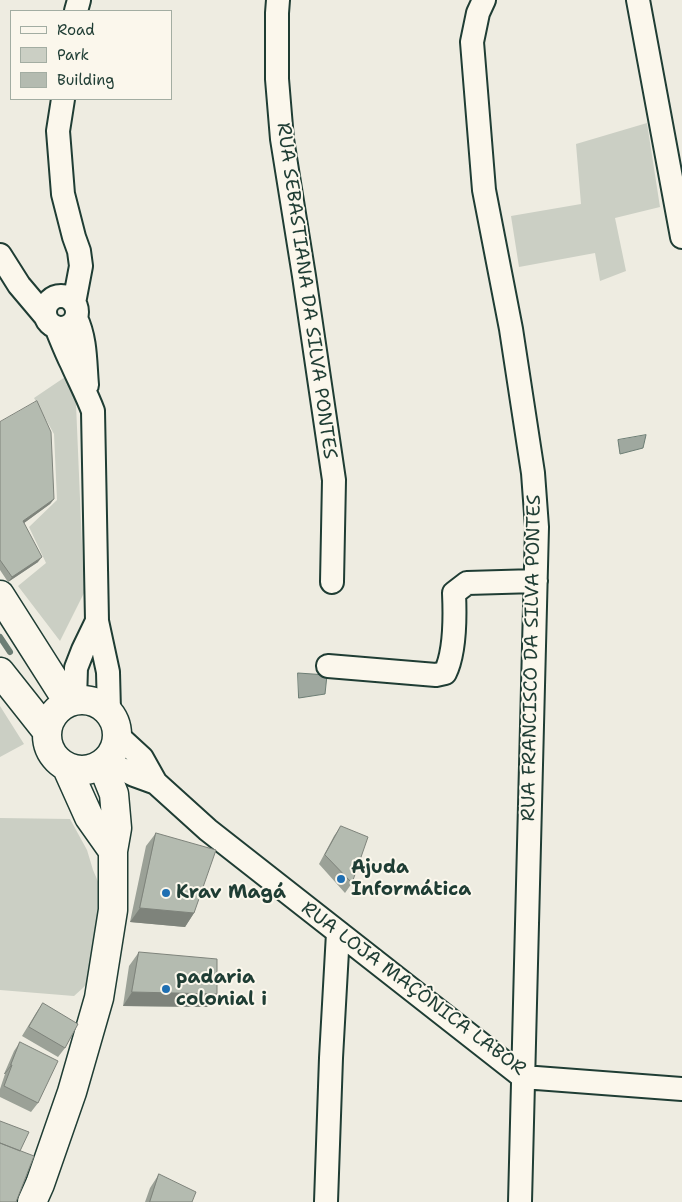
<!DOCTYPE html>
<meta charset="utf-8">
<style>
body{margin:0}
#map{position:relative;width:682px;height:1202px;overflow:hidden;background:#eeece1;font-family:"Shantell Sans",sans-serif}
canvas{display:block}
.legend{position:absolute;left:10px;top:10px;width:162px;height:90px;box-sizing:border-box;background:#fbf7ec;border:1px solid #a3ada2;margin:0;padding:6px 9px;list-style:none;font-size:15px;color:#1f3d34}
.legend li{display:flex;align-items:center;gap:10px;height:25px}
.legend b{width:25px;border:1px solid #a3ada2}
</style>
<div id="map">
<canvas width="682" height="1202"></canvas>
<ul class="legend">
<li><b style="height:6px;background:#fbf7ec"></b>Road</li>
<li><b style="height:14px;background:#cbcfc4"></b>Park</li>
<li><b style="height:14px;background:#b4bbb0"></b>Building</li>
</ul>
</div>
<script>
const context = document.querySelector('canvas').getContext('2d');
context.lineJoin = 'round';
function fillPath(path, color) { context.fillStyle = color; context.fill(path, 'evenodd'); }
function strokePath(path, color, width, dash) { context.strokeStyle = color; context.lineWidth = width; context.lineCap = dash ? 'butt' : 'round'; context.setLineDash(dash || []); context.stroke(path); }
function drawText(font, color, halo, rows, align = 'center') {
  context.font = font + ' "Shantell Sans",sans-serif'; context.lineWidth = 4; context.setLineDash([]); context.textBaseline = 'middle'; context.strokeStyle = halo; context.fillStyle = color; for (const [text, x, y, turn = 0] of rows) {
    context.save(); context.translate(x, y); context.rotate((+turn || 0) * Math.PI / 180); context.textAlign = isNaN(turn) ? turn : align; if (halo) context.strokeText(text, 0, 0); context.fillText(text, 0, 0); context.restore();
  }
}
const green = new Path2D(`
 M 647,123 L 660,207 L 615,218 L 626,271 L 600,281 L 595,253 L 519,267 L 511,216 L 581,204 L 576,144 Z
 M 71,373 L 76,404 L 84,593 L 60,641 L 18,586 L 46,563 L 29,527 L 57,500 L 54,434 L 34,398 Z
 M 0,706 L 24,744 L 0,757 Z
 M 0,818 L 70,819 L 87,850 L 93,870 L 109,907 L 92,977 L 84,987 L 74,996 L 0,990 Z`);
const water = new Path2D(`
 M 646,435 L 643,448 L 620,454 L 618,440 Z
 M 298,673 L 327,675 L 325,694 L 299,698 Z`);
const stream = new Path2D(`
 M 0,637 L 10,652`);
const minor = new Path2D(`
 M 278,0 L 277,13 L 277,79 L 282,139 L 304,276 L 334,480 L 332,582
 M 484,0 L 478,13 L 472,42 L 484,190 L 511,329 L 533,473 L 537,527 L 520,1202
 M 638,0 L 682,237
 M 76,11 L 79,0
 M 63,99 L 58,131 L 63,194 L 74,237 L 79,251 L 81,266 L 74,303
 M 0,255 L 19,285 L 46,317
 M45 312a16 16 0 1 1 32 0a16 16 0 1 1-32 0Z
 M 76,318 C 86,339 85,362 87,385
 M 56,327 C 61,339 66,352 72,364 C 79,380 87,395 93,411 L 97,621 L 108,672 L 109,711
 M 328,666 L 436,675 L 445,673 C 455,653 455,615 454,593 L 467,583 L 536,581
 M 75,700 L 76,668 L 83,650 L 97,621
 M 117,735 L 142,758 L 156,783 L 208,830 L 523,1077 L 682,1089
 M 106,761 L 134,775 L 156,783
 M 326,1202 L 331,1058 L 338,933`);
const tertiary = new Path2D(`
 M 0,595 L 68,702
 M 0,672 L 46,730
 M47 735a35 35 0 1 1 70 0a35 35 0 1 1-70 0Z
 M 67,768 L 89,817 L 113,851
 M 32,1202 L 40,1184 L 72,1092 L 99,998 L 113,910 L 113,851 L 117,828 L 114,794 L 102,764`);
const wall = new Path2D(`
 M 0,422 L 54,499 L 50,504 L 24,523 L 38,562 L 8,582 L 0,570 Z
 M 341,826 L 352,883 L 345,893 L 319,864 L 334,836 Z
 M 156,833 L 194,913 L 185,927 L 130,922 L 146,846 Z
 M 139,952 L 217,994 L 207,1007 L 123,1006 L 129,966 Z
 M 43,1003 L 65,1048 L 58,1057 L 22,1036 L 36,1013 Z
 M 20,1042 L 38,1103 L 31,1112 L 0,1097 L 0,1089 L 5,1074 L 4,1074 L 14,1051 Z
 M 159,1174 L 192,1202 L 145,1202 L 150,1188 Z`);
const shadedWall = new Path2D(`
 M 54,499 L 50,504 L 20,526 L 23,521 Z
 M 42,557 L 38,562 L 8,582 L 12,577 Z
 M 140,908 L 194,913 L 185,927 L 130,922 Z
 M 132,992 L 217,994 L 207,1007 L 123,1006 Z
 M 11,1065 L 12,1065 L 5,1074 L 4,1074 Z`);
const building = new Path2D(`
 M 37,401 L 51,432 L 54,499 L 23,521 L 42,557 L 12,577 L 0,560 L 0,422 Z
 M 341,826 L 368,837 L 352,883 L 325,855 Z
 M 156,833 L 216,850 L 194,913 L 140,908 Z
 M 139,952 L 217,959 L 217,994 L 132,992 Z
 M 43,1003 L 78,1024 L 65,1048 L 29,1027 Z
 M 20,1042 L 58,1061 L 38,1103 L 4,1086 L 12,1065 L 11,1065 Z
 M 0,1121 L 29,1132 L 20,1151 L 0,1143 Z
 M 0,1143 L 34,1156 L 16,1202 L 0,1202 Z
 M 159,1174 L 196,1192 L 192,1202 L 150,1202 Z`);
const markers = [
 [341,879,5,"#1f6fb2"],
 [166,893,5,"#1f6fb2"],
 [166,989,5,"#1f6fb2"]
];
const streetNames = [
 ["RUA SEBASTIANA DA SILVA PONTES",306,291,82],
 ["RUA FRANCISCO DA SILVA PONTES",532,658,-89],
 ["RUA LOJA MAÇÔNICA LABOR",413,989,37]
];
const poiNames = [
 ["Ajuda",351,868],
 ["Informática",351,890],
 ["Krav Magá",176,893],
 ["padaria",176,978],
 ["colonial i",176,1000]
];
fillPath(green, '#cbcfc4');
fillPath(water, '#9fa89f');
strokePath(water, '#6c7d74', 1);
strokePath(stream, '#6c7d74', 6);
strokePath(minor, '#1f3d34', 26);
strokePath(tertiary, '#1f3d34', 31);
strokePath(minor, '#fbf7ec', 22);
strokePath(tertiary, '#fbf7ec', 28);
fillPath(wall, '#9ba197');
fillPath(shadedWall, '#7e837b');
fillPath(building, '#b4bbb0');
strokePath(building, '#7e837b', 1);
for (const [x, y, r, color] of markers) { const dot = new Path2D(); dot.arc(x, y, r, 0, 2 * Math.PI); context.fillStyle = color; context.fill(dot); strokePath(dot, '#fbf7ec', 2); }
drawText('19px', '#1f3d34', '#fbf7ec', streetNames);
drawText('bold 19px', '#1f3d34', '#fbf7ec', poiNames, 'left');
</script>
